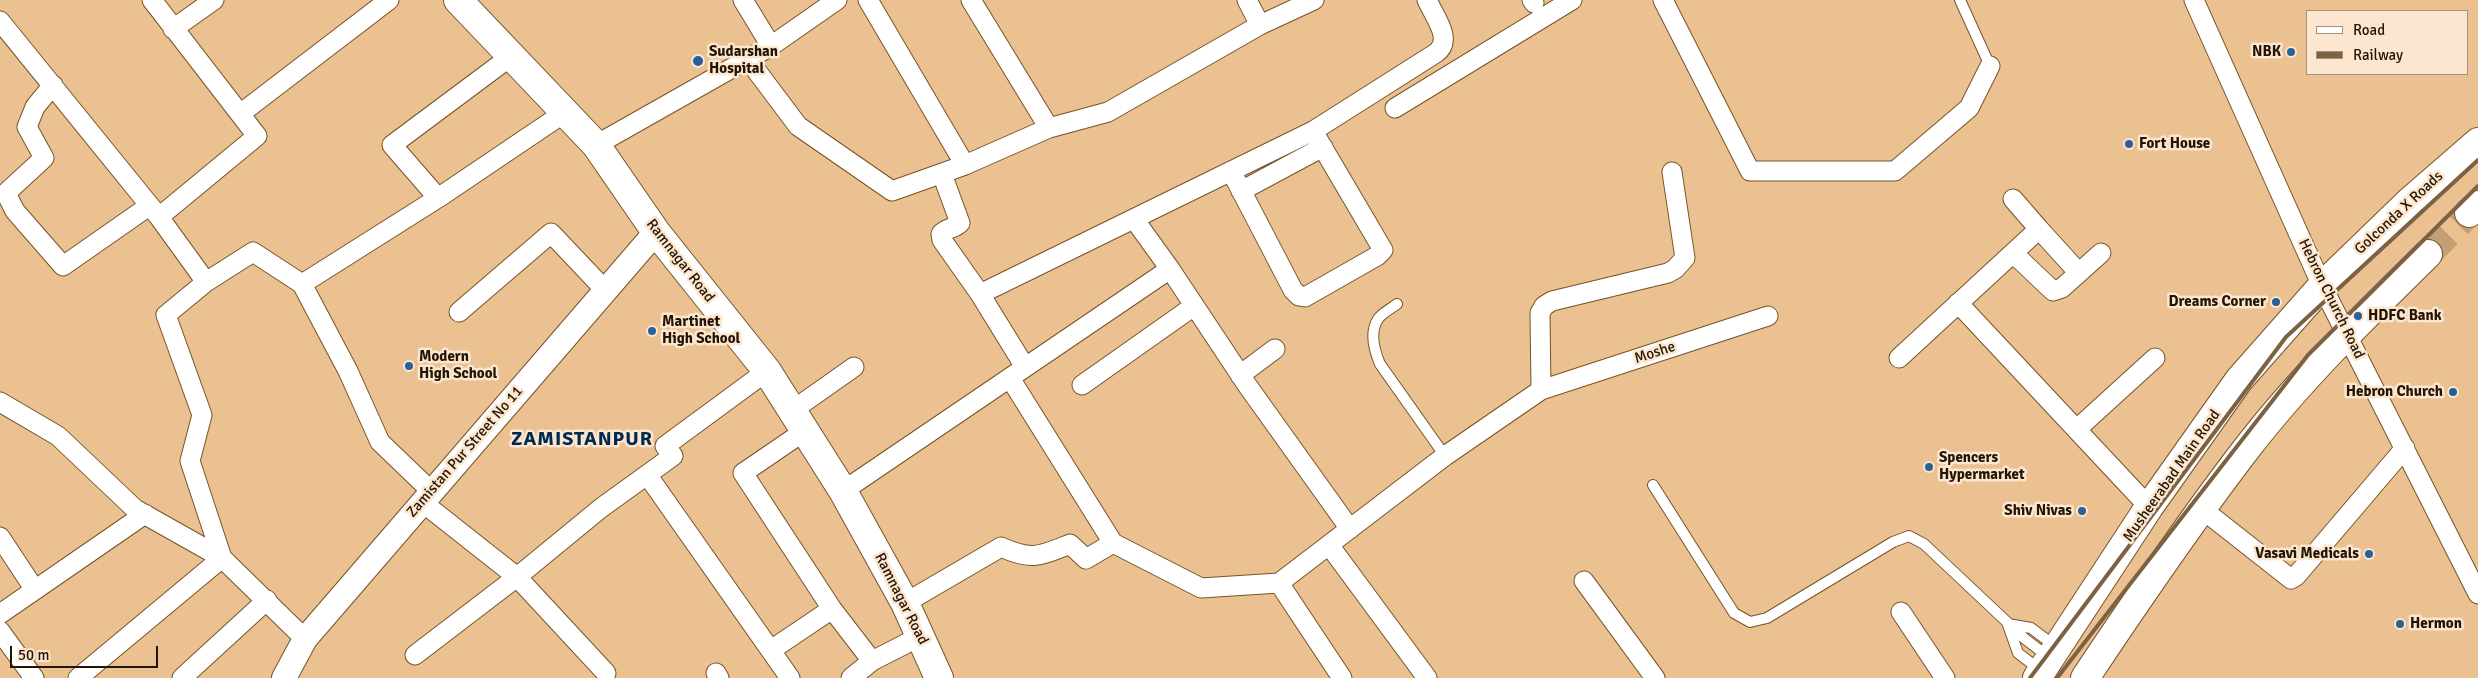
<!DOCTYPE html>
<style>
body{margin:0}
#map{position:relative;width:2478px;height:678px;overflow:hidden;background:#ebc192;font-family:Signika,sans-serif}
canvas{display:block}
.legend{position:absolute;left:2306px;top:10px;width:162px;height:65px;box-sizing:border-box;background:#fce6cf;border:1px solid #a5927d;margin:0;padding:6px 9px;list-style:none;font-size:15px;color:#231503}
.legend li{display:flex;align-items:center;gap:10px;height:25px}
.legend b{width:25px;border:1px solid #a5927d}
.scale{position:absolute;left:10px;top:646px;width:148px;height:22px;box-sizing:border-box;border:2px solid #231503;border-top:0;padding-left:6px;font-size:15px;line-height:18px;white-space:nowrap;color:#231503;-webkit-text-stroke:4px #fce6cf;paint-order:stroke}
</style>
<div id="map">
<canvas width="2478" height="678"></canvas>
<ul class="legend">
<li><b style="height:6px;background:#fff"></b>Road</li>
<li><b style="height:6px;background:#7c6243"></b>Railway</li>
</ul>
<div class="scale">50 m</div>
</div>
<script>
const context = document.querySelector('canvas').getContext('2d');
context.lineJoin = 'round';
function strokePath(path, color, width, dash) { context.strokeStyle = color; context.lineWidth = width; context.lineCap = dash ? 'butt' : 'round'; context.setLineDash(dash || []); context.stroke(path); }
function drawText(font, color, halo, rows, align = 'center') {
  context.font = font + ' Signika,sans-serif'; context.lineWidth = 5; context.setLineDash([]); context.textBaseline = 'middle'; context.strokeStyle = halo; context.fillStyle = color; for (const [text, x, y, turn = 0] of rows) {
    context.save(); context.translate(x, y); context.rotate((+turn || 0) * Math.PI / 180); context.textAlign = isNaN(turn) ? turn : align; if (halo) context.strokeText(text, 0, 0); context.fillText(text, 0, 0); context.restore();
  }
}
const primaryTunnel = new Path2D(`
 M 2428,254 L 2469,213`);
const service = new Path2D(`
 M 1960,0 L 1990,66
 M 1397,304 C 1392,308 1382,313 1378,319 C 1369,333 1374,350 1380,364 L 1445,456
 M 1653,485 L 1734,613 L 1750,622 L 1767,618 L 1893,542 L 1909,536 L 1924,544 L 2025,639 L 2050,658
 M 2008,624 L 2031,628 L 2055,646
 M 2008,625 L 2018,653 L 2040,670`);
const minor = new Path2D(`
 M 152,0 L 257,136 L 159,217
 M 743,0 L 771,46
 M 868,0 L 965,165
 M 971,0 L 1049,128
 M 1247,0 L 1260,25
 M 1532,0 L 1534,3
 M 1663,0 L 1750,171 L 1895,171 L 1969,108 L 1990,66
 M 2194,0 L 2322,286 L 2478,594
 M 0,21 L 159,217 L 206,282 L 253,252 L 302,284 L 348,371 L 380,442 L 431,491
 M 173,29 L 214,0
 M 747,58 L 798,126 L 892,191 L 965,165 L 1049,128 L 1108,112 L 1260,25 L 1314,0
 M 53,85 L 35,107 L 27,127 L 44,158 L 6,193 L 15,211 L 63,266 L 149,206
 M 1395,108 L 1572,0
 M 240,114 L 389,0
 M 596,145 L 771,46 L 837,0
 M 1231,171 L 1293,290 L 1299,296 L 1305,297 L 1377,256 L 1383,250 L 1313,131
 M 942,174 L 960,223 C 954,229 946,228 941,234 L 942,240 L 980,294 L 1025,367
 M 1241,191 L 1323,147
 M 438,198 L 392,145 L 510,57
 M 1134,219 L 1170,269
 M 2039,229 L 2079,273
 M 2013,253 L 2053,291 L 2062,288 L 2101,253
 M 302,284 L 438,198 L 564,113
 M 980,294 L 1313,131 L 1436,53 C 1454,40 1434,16 1427,0
 M 1958,303 L 2149,507
 M 459,312 L 551,233 L 605,290
 M 1899,358 L 2039,229 L 2013,199
 M 1240,375 L 1275,349
 M 1010,378 L 1113,543
 M 1082,385 L 1194,306
 M 1541,390 L 1768,316
 M 0,402 L 58,436 L 135,509 L 222,558 L 305,639
 M 793,410 L 854,367
 M 2077,429 L 2155,358
 M 806,430 L 743,473 L 832,609 L 872,661
 M 648,476 L 790,678
 M 843,491 L 1170,269 L 1247,385 L 1350,529
 M 422,502 L 517,577 L 606,673
 M 2202,509 L 2291,579 L 2296,576 L 2405,448
 M 0,537 L 35,590
 M 1329,545 L 1427,678
 M 1584,581 L 1655,678
 M 905,603 L 1001,547 C 1032,561 1040,556 1070,544 L 1086,559 L 1113,543 L 1201,588 L 1279,583
 M 1901,612 L 1945,678
 M 0,614 L 145,514
 M 0,631 L 34,678
 M 771,650 L 832,609
 M 415,655 L 517,577 L 601,508 L 673,456 L 665,446 L 767,371
 M 716,673 L 719,678
 M 78,678 L 222,558 L 190,461 L 202,415 L 166,315 L 206,282
 M 182,678 L 267,600
 M 851,678 L 872,661 L 921,636
 M 1342,678 L 1279,583 L 1445,456 L 1541,390 L 1540,313 L 1544,306 L 1552,301 L 1668,273 L 1675,269 L 1685,258 L 1672,172`);
const tertiary = new Path2D(`
 M 284,678 L 305,639 L 656,232`);
const secondary = new Path2D(`
 M 458,0 L 596,145 L 656,232 L 767,371 L 843,491 L 905,603 L 939,678`);
const primary = new Path2D(`
 M 2469,213 L 2478,205
 M 2037,678 L 2149,507 L 2239,380 L 2322,286 L 2410,201 L 2478,142
 M 2085,678 C 2137,600 2190,522 2247,448 C 2301,378 2365,316 2428,254`);
const rail = new Path2D(`
 M 2030,678 L 2286,337 L 2478,160
 M 2057,678 L 2308,355 L 2478,186`);
const markers = [
 [2291,52,5,"#276199"],
 [698,61,6,"#276199"],
 [2129,144,5,"#276199"],
 [2276,302,5,"#276199"],
 [2358,316,5,"#276199"],
 [652,331,5,"#276199"],
 [409,366,5,"#276199"],
 [2453,392,5,"#276199"],
 [1929,467,5,"#276199"],
 [2082,511,5,"#276199"],
 [2369,554,5,"#276199"],
 [2400,624,5,"#276199"]
];
const poiNames = [
 ["Sudarshan",709,52],
 ["Hospital",709,69],
 ["NBK",2281,52,"right"],
 ["Fort House",2139,144],
 ["Dreams Corner",2266,302,"right"],
 ["HDFC Bank",2368,316],
 ["Martinet",662,322],
 ["High School",662,339],
 ["Modern",419,357],
 ["High School",419,374],
 ["Hebron Church",2443,392,"right"],
 ["Spencers",1939,458],
 ["Hypermarket",1939,475],
 ["Shiv Nivas",2072,511,"right"],
 ["Vasavi Medicals",2359,554,"right"],
 ["Hermon",2410,624]
];
const streetNames = [
 ["Golconda X Roads",2399,213,-43],
 ["Ramnagar Road",680,261,52],
 ["Hebron Church Road",2331,299,64],
 ["Moshe",1655,353,-18],
 ["Zamistan Pur Street No 11",465,452,-49],
 ["Musheerabad Main Road",2172,476,-55],
 ["Ramnagar Road",901,599,63]
];
const districtNames = [
 ["ZAMISTANPUR",582,440]
];
strokePath(primaryTunnel, '#c39f75', 28, [28, 14]);
strokePath(service, '#775325', 12);
strokePath(minor, '#775325', 21);
strokePath(tertiary, '#775325', 26);
strokePath(secondary, '#775325', 30);
strokePath(primary, '#775325', 30);
strokePath(service, '#fff', 10);
strokePath(minor, '#fff', 19);
strokePath(tertiary, '#fff', 24);
strokePath(secondary, '#fff', 28);
strokePath(primary, '#fff', 28);
strokePath(rail, '#7c6243', 4);
for (const [x, y, r, color] of markers) { const dot = new Path2D(); dot.arc(x, y, r, 0, 2 * Math.PI); context.fillStyle = color; context.fill(dot); strokePath(dot, '#fce6cf', 2); }
drawText('bold 15px', '#231503', '#fce6cf', poiNames, 'left');
drawText('15px', '#231503', '#fce6cf', streetNames);
context.letterSpacing = '1px';
drawText('bold 20px', '#002a4f', '#fce6cf', districtNames);
context.letterSpacing = '0px';
</script>
